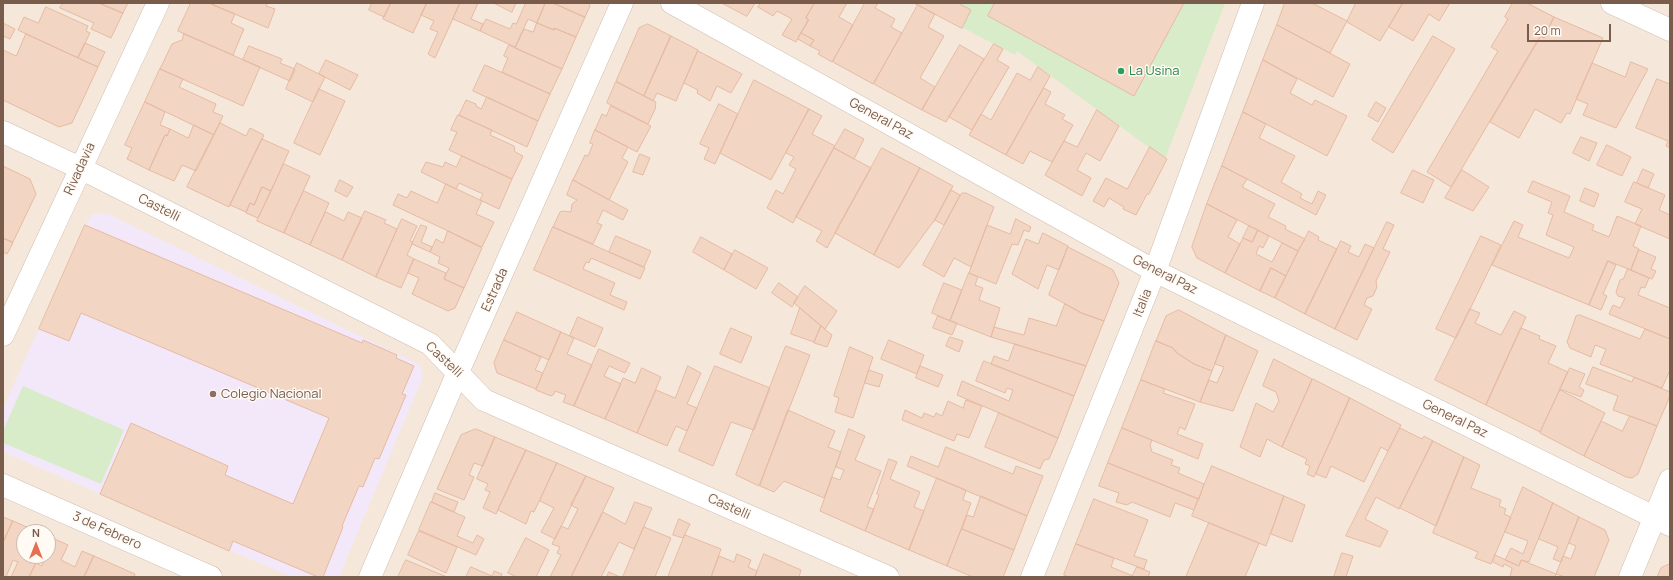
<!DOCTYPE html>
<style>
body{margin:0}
#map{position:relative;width:1673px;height:580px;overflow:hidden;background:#fdf6ec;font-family:Manrope,sans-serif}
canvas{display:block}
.frame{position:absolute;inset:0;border:4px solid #7a5c4d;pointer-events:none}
.north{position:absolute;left:16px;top:524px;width:40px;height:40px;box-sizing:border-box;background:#fffaf3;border:1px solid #cabbb1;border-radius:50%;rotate:0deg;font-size:11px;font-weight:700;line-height:16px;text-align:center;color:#7a5c4d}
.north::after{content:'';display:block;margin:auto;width:14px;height:18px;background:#e76f51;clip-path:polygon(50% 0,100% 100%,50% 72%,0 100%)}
.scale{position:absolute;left:1527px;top:24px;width:84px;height:18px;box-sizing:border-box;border:2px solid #7a5c4d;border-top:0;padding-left:5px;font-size:12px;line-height:14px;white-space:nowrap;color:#7a5c4d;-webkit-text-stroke:3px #fffaf3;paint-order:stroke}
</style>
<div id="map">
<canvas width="1673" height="580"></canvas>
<div class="frame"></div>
<div class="north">N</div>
<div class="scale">20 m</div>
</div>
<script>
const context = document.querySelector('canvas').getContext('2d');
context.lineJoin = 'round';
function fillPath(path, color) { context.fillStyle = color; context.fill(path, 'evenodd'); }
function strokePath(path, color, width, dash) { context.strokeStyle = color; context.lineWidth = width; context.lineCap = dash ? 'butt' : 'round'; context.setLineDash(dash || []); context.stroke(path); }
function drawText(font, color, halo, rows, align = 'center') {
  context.font = font + ' Manrope,sans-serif'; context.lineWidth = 3; context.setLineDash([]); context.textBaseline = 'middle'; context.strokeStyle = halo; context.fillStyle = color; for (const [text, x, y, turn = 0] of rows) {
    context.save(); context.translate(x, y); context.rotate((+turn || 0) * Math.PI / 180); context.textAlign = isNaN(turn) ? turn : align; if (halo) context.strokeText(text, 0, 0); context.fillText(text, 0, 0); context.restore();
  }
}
const residential = new Path2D(`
 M 3,3 L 1670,3 L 1670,577 L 3,577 ZM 24,532 L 48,532 L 48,556 L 24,556 Z`);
const education = new Path2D(`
 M 97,213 L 108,214 L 420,365 L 423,374 L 422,379 L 339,577 L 292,577 L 3,452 L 3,409 L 85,225 L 92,215 Z`);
const green = new Path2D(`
 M 915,3 L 1225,3 L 1165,159 L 1017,51 L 1015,55 Z
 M 23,386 L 124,430 L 101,484 L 3,443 L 3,431 Z`);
const building = new Path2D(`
 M 63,3 L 99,3 L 123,13 L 111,38 L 91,29 L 94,23 L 60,8 Z
 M 99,3 L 128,3 L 123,13 Z
 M 191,3 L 209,3 L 235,14 L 231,23 L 244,29 L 233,55 L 178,31 Z
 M 214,3 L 268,3 L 266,6 L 275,9 L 268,28 L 213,5 Z
 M 372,3 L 391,3 L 384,17 L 369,10 Z
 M 391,3 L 427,3 L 413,33 L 383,19 Z
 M 427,3 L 460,3 L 435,58 L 428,54 L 438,32 L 430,29 L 434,21 L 421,15 Z
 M 460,3 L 478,3 L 471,19 L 483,24 L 480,31 L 453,19 Z
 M 494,3 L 516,3 L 512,12 Z
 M 526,3 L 545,3 L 537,23 L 528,19 L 515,47 L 480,31 L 486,19 L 510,29 L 513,23 L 516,24 Z
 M 546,3 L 553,3 L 585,17 L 576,37 L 554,28 L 554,30 L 537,23 Z
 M 553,3 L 589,3 L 590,6 L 585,17 Z
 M 722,3 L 755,3 L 747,16 Z
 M 761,3 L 814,3 L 806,18 L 808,20 L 796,42 L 782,35 L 792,19 L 777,11 L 773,16 L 758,7 Z
 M 815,3 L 847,3 L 839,17 L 853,25 L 832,62 L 818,54 L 820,51 L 810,46 L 814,40 L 801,33 L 809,20 L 806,18 Z
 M 865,3 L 878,3 L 875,8 L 895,19 L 891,27 L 902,33 L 873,84 L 833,62 Z
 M 914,3 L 958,3 L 971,10 L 962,28 Z
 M 995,3 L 1184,3 L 1134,96 L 988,16 Z
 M 1285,3 L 1312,3 L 1347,21 L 1330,53 L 1277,25 Z
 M 1356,3 L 1403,3 L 1380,41 L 1347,22 Z
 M 1403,3 L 1450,3 L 1439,21 L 1429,14 L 1413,41 L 1389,27 Z
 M 1513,3 L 1527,3 L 1554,17 L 1544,38 L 1540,36 L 1451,187 L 1427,172 L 1498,51 L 1491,47 L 1508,19 L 1505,17 Z
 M 918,5 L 935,14 L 928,27 L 944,36 L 920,78 L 935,87 L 922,110 L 874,84 Z
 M 46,7 L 88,26 L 86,31 L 90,33 L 78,58 L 18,30 L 24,17 L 38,23 Z
 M 1554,17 L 1603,38 L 1570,114 L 1567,113 L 1561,123 L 1535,109 L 1519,138 L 1490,122 L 1541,36 L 1544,38 Z
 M 3,23 L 15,29 L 10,39 L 3,36 Z
 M 537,23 L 554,30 L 554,28 L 576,37 L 562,69 L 515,48 L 524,29 L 533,32 Z
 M 648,24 L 671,36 L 644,96 L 616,81 L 639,28 Z
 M 1277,25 L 1350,64 L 1333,97 L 1263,60 Z
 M 801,33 L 814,40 L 810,46 L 798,39 Z
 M 26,34 L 98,67 L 72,123 L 59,127 L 3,100 L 3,50 L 16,56 Z
 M 184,34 L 260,67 L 243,106 L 160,69 L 172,44 L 182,40 Z
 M 671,36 L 698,50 L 676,101 L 657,93 L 653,101 L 644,96 Z
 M 1433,36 L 1455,49 L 1393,153 L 1372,140 Z
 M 85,43 L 105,52 L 98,67 L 78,58 Z
 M 994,44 L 1003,49 L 997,60 L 1009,67 L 972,130 L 949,117 Z
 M 509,45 L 562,69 L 550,94 L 502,72 L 508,58 L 504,56 Z
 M 960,45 L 984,59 L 946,122 L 922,110 Z
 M 249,46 L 282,59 L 280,63 L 295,69 L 290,81 L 243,60 Z
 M 698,51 L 742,74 L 731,93 L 717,86 L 710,101 L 697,93 L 698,90 L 684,83 Z
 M 326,60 L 358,75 L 350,90 L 319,74 Z
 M 1263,60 L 1297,79 L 1290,93 L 1312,105 L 1315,100 L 1347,116 L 1327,156 L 1243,112 Z
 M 1631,62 L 1648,69 L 1616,128 L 1583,115 L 1588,104 L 1576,99 L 1592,63 L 1625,77 Z
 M 297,63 L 325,77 L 313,102 L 286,89 Z
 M 485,65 L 550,94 L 538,121 L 473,91 Z
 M 1038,67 L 1050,76 L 1006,155 L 969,135 L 981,114 L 991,120 L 1017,73 L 1030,80 Z
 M 160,69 L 183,79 L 179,87 L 216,104 L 213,112 L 223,116 L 214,135 L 145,102 Z
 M 1657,79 L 1670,84 L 1670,148 L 1666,146 L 1668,141 L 1636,128 Z
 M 754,80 L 809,109 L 771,180 L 720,153 Z
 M 616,82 L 656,102 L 655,106 L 656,107 L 648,124 L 607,103 Z
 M 1044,88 L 1051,92 L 1045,104 L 1065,115 L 1062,119 L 1073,125 L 1052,162 L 1030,151 L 1023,164 L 1006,155 Z
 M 319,89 L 345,101 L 320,155 L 294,143 Z
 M 487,97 L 538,121 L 527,147 L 459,115 L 466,100 L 476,104 L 476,106 L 481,109 Z
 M 145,102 L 165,112 L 160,125 L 170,129 L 167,136 L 165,135 L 149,170 L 127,159 L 132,148 L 125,145 Z
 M 1376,102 L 1386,108 L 1378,122 L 1368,116 Z
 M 719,104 L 738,114 L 715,164 L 704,159 L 709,148 L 700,144 Z
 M 611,106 L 651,126 L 637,152 L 595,130 L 602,114 L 606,116 Z
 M 809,109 L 822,116 L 812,134 L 835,146 L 793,223 L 767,208 L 776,190 L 783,194 L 796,169 L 789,165 L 794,157 L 786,153 Z
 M 1097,110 L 1119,126 L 1100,161 L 1086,153 L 1077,170 L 1091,178 L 1082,196 L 1045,175 L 1064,141 L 1077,147 Z
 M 1243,112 L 1266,124 L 1259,138 L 1295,156 L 1281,182 L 1302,194 L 1300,198 L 1312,204 L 1318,191 L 1326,195 L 1316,215 L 1222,166 Z
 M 458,115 L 492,130 L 490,135 L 514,146 L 515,152 L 523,156 L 512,179 L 449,150 L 457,132 L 451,130 Z
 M 220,123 L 246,136 L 250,128 L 264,135 L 229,207 L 187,187 Z
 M 194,125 L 214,135 L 196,171 L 182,165 L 174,181 L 149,170 L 165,135 L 167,136 L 170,129 L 188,138 Z
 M 845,129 L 864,139 L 854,159 L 834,148 Z
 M 595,130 L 628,147 L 622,158 L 628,162 L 609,200 L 573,180 L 585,155 L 588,156 L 593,144 L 590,143 Z
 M 1581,137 L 1597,143 L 1589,161 L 1573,153 Z
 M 262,139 L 289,151 L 271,191 L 262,187 L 254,205 L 250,203 L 246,212 L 230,205 Z
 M 1607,145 L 1631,157 L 1622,176 L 1597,165 Z
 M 1150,147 L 1167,159 L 1149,194 L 1147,194 L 1136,215 L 1123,209 L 1124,207 L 1109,198 L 1104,207 L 1093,201 L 1106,178 L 1127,189 Z
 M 834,148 L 871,168 L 827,248 L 816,241 L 822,231 L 796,217 Z
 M 882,148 L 920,168 L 874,255 L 835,233 Z
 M 640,154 L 650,158 L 643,175 L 633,172 Z
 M 462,156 L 512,179 L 499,209 L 480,200 L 483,194 L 459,183 L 456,189 L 421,172 L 426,162 L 443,167 L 445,162 L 456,167 Z
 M 284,164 L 310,176 L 284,233 L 257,221 Z
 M 3,166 L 30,179 L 36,194 L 13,242 L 3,238 Z
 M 1222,166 L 1247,179 L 1242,187 L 1275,204 L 1268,217 L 1286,226 L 1285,229 L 1305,239 L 1298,251 L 1207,204 Z
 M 920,168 L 953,186 L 934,222 L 933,222 L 899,268 L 874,255 Z
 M 1643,169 L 1654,174 L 1648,188 L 1637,183 Z
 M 1413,170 L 1434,180 L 1423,203 L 1401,193 Z
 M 1462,170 L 1489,187 L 1473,211 L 1445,198 Z
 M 340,180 L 353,187 L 347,197 L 335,191 Z
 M 573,180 L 628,210 L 623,220 L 603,210 L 597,223 L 602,225 L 593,244 L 553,227 L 560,212 L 563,211 L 571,212 L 572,204 L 577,200 L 567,195 Z
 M 1533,181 L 1570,196 L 1564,212 L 1594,225 L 1592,230 L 1609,237 L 1617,216 L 1641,226 L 1633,246 L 1639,249 L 1631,270 L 1608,261 L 1589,305 L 1492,265 L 1514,221 L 1523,225 L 1518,237 L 1569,258 L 1574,247 L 1546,235 L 1553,215 L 1548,213 L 1552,202 L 1528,192 Z
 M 1634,182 L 1665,195 L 1659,210 L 1670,215 L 1670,239 L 1635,224 L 1642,209 L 1625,202 Z
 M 446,184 L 482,201 L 476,214 L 494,222 L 482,247 L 393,205 L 398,194 L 407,198 L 411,191 L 437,203 Z
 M 262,187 L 271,191 L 258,218 L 246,213 L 250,203 L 254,205 Z
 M 1585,188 L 1599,194 L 1594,207 L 1580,201 Z
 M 951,190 L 960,195 L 944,225 L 935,220 Z
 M 304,191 L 329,203 L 310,245 L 284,233 Z
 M 962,193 L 966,193 L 994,207 L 971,267 L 954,258 L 944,277 L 923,265 Z
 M 1207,204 L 1237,220 L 1228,237 L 1240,244 L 1225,273 L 1197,258 L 1192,247 Z
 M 365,211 L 386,220 L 384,223 L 397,229 L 376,277 L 342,260 Z
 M 326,212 L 344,221 L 348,212 L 362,218 L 342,260 L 310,245 Z
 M 402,219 L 417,226 L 410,241 L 413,242 L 407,255 L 414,259 L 401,288 L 376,277 Z
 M 1016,219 L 1031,227 L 1029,232 L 1024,230 L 1018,245 L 1012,244 L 996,284 L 969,273 L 987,225 L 1010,234 Z
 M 1387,222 L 1394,225 L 1383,249 L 1390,252 L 1376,281 L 1377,287 L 1373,296 L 1367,298 L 1364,305 L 1372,309 L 1357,340 L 1335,329 Z
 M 85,225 L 362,343 L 363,340 L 397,355 L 396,358 L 414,366 L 402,394 L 406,395 L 379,459 L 375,458 L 363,487 L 359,486 L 342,526 L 343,527 L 323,577 L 318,577 L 233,541 L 229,551 L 100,494 L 131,423 L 228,466 L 225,475 L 293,504 L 329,418 L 81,313 L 69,341 L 39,329 Z
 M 421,225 L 427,227 L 421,242 L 432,247 L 430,252 L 412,244 Z
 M 1249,226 L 1258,230 L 1252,242 L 1243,238 Z
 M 553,227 L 645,268 L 640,279 L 591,258 L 589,263 L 586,262 L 583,269 L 615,283 L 610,295 L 627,302 L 624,310 L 534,270 Z
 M 1258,230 L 1269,236 L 1263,248 L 1259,246 L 1256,254 L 1272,262 L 1282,243 L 1298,251 L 1286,276 L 1271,268 L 1260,291 L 1225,273 L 1243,238 L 1252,242 Z
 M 448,231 L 482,248 L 464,288 L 444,279 L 449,268 L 438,263 L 440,257 L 430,252 L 436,239 L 443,243 Z
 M 1309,231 L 1319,237 L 1318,240 L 1337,249 L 1305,314 L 1275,298 Z
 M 1043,233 L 1068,246 L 1059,270 L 1047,265 L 1038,289 L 1012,274 L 1026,239 L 1038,244 Z
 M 616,236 L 651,251 L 644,267 L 609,252 Z
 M 1481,236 L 1501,245 L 1456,338 L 1436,329 Z
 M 701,237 L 732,254 L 724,270 L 693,252 Z
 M 3,238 L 13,243 L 7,254 L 3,252 Z
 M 1341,241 L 1351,246 L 1348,252 L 1359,257 L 1365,244 L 1374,248 L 1335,329 L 1305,314 Z
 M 1068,247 L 1113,270 L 1119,283 L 1104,321 L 1082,313 L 1049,295 Z
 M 735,250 L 768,268 L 756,289 L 724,270 Z
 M 1639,250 L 1656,257 L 1651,269 L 1656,271 L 1652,279 L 1631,270 Z
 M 414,259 L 446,273 L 444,279 L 464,288 L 455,308 L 448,311 L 412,294 L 419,278 L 408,273 Z
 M 1608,261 L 1616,265 L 1603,294 L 1607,296 L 1601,310 L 1589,305 Z
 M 1271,268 L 1286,276 L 1275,298 L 1260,291 Z
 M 1628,269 L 1649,278 L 1645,288 L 1641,287 L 1638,295 L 1670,308 L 1670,339 L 1609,314 L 1613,305 L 1620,308 L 1625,298 L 1618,296 L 1616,292 L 1620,280 L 1623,279 Z
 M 969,273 L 978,277 L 975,285 L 983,288 L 979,300 L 1000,308 L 991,337 L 950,321 Z
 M 779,283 L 798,297 L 792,307 L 772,293 Z
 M 944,283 L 962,290 L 950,321 L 932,313 Z
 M 805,286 L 837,311 L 825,329 L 794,303 Z
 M 1065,304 L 1081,313 L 1104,321 L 1086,366 L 991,337 L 994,327 L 1024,335 L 1029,318 L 1056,326 Z
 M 800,308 L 821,326 L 814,342 L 791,334 Z
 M 1470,309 L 1480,313 L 1475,323 L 1501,335 L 1514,311 L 1526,317 L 1486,405 L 1435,380 Z
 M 1179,310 L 1226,335 L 1212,371 L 1194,364 L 1177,353 L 1173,348 L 1156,341 L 1166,316 Z
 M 517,312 L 561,332 L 549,360 L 504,340 Z
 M 1580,315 L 1640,339 L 1645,329 L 1670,339 L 1670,370 L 1662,388 L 1600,364 L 1606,349 L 1595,345 L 1591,357 L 1570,348 L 1567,342 L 1576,316 Z
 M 938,316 L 957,323 L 952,335 L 933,328 Z
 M 578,317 L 603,328 L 595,347 L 570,336 Z
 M 821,326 L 832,335 L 827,347 L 814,343 Z
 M 731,328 L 752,337 L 741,363 L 720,354 Z
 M 1521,328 L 1540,336 L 1539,339 L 1556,346 L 1548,363 L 1568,372 L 1540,432 L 1486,405 Z
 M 561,332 L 574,338 L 567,354 L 592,365 L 574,406 L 563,402 L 566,395 L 555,391 L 554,394 L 551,396 L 536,390 Z
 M 1226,335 L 1258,351 L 1233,411 L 1200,402 L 1209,380 L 1217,383 L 1224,367 L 1215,364 Z
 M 950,337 L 963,341 L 959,352 L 946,346 Z
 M 504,340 L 541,357 L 535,370 L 543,373 L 536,389 L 497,373 L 494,363 Z
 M 889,340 L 924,355 L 917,374 L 881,359 Z
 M 1156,341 L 1173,348 L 1177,353 L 1194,364 L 1212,371 L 1200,402 L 1141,380 Z
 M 1015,344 L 1086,366 L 1074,396 L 991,364 L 994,356 L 1008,361 Z
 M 786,346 L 810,355 L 759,486 L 736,475 Z
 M 850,347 L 873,357 L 853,418 L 835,412 L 839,398 L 834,396 Z
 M 599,349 L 630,363 L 625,373 L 609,366 L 604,376 L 621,384 L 605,419 L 574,406 Z
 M 1274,359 L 1312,379 L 1282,447 L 1267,439 L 1260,457 L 1240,447 L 1256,403 L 1273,412 L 1279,401 L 1276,392 L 1263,386 Z
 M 984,361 L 1074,396 L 1058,438 L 957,395 L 962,381 L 1009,401 L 1013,390 L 1007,388 L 1005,393 L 976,381 Z
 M 688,366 L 701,373 L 687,404 L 697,408 L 687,431 L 676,426 L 667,446 L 637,433 L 656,390 L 675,398 Z
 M 715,366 L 770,388 L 754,430 L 731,422 L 713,466 L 679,451 Z
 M 920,366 L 943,375 L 938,387 L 916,378 Z
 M 1593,367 L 1632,382 L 1634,377 L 1670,392 L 1670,396 L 1657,426 L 1613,410 L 1618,396 L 1586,384 Z
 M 642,368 L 661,377 L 637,433 L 605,419 L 623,378 L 635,383 Z
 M 1570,368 L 1585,374 L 1579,387 L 1584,390 L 1581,397 L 1560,389 Z
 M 869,370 L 883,375 L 879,387 L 865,383 Z
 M 1313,379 L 1350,398 L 1314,477 L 1307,474 L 1310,466 L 1305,464 L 1307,459 L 1282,447 Z
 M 1141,380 L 1165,389 L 1163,393 L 1195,404 L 1185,430 L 1180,427 L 1177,434 L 1203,444 L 1198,459 L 1122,428 Z
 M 1560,390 L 1605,413 L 1584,456 L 1540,433 Z
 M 1350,398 L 1401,425 L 1388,451 L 1381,447 L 1364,482 L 1331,466 L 1326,478 L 1316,474 Z
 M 966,400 L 982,406 L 969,438 L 957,434 L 954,441 L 902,420 L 905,410 L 922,418 L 924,413 L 934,417 L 936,413 L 942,416 L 948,401 L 963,408 Z
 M 788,410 L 835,431 L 828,447 L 841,452 L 824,498 L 784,481 L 774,492 L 760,486 Z
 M 999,413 L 1058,438 L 1049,459 L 1044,460 L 1040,469 L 985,447 Z
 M 1630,416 L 1657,426 L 1638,474 L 1632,478 L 1626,477 L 1584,456 L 1601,421 L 1622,431 Z
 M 1122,428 L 1152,440 L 1150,445 L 1152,452 L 1173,460 L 1171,465 L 1180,468 L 1178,473 L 1204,484 L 1199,499 L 1108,463 Z
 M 1400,428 L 1422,439 L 1424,436 L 1433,441 L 1399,509 L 1376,497 L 1365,519 L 1388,531 L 1380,547 L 1346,536 Z
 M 476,429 L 495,437 L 483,466 L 474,463 L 469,475 L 474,477 L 464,500 L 437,489 L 461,435 Z
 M 849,429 L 865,436 L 855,460 L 881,471 L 867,507 L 874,509 L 865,531 L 820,511 L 832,477 L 840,480 L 844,470 L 836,467 Z
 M 495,437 L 526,450 L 496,514 L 483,508 L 490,492 L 485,490 L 488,484 L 477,479 Z
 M 1433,441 L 1464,457 L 1436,526 L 1400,508 Z
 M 946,447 L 1013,474 L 1016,466 L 1043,476 L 1027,516 L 907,466 L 911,456 L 938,467 Z
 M 526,450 L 557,463 L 534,512 L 531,511 L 526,524 L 498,510 Z
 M 1464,457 L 1480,465 L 1471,488 L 1501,500 L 1499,506 L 1506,509 L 1504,514 L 1511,517 L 1491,564 L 1475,558 L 1478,552 L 1433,533 Z
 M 889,459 L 897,462 L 890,479 L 920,492 L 914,507 L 924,511 L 909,550 L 865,531 L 879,495 L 877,494 Z
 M 557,463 L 586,476 L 555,539 L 541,532 L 554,508 L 540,501 Z
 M 1108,463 L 1198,499 L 1194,510 L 1175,503 L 1170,517 L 1132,502 L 1127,505 L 1116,502 L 1119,493 L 1099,486 Z
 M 1212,466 L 1284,496 L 1266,546 L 1192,516 Z
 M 586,476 L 614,488 L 571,577 L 550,577 L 561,555 L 557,553 L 560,547 L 552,544 L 561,526 L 568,529 L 578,509 L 571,505 Z
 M 937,478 L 966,490 L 963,500 L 971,503 L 947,566 L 909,550 Z
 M 1523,487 L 1553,503 L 1529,562 L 1521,560 L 1519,566 L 1505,560 L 1511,548 L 1523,554 L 1528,541 L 1505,532 Z
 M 435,493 L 458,502 L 454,512 L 432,502 Z
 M 981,496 L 1027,516 L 1014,550 L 962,529 L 967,515 L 973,517 Z
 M 1284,496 L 1305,505 L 1292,542 L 1271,534 Z
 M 1094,499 L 1148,520 L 1134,556 L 1147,560 L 1144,569 L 1076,544 Z
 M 431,502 L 465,517 L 457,536 L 473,543 L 477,535 L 484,539 L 476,555 L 419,530 Z
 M 635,502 L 652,508 L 634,549 L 619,542 L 601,577 L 571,577 L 603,512 L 625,524 Z
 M 1553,503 L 1579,517 L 1561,562 L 1553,559 L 1558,547 L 1539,539 Z
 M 3,517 L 13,521 L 3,542 Z
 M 1579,517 L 1605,530 L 1609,540 L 1594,577 L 1565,577 L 1556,574 L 1563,556 L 1571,559 L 1576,546 L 1569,543 Z
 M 679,519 L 690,524 L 683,538 L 673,535 Z
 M 13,521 L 38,532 L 24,532 L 24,556 L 39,556 L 29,577 L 11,577 L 18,562 L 13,560 L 6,577 L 3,577 L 3,543 Z
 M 1209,523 L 1259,543 L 1245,577 L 1186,577 Z
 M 644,527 L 671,538 L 655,577 L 623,577 Z
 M 962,529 L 1014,550 L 1003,577 L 973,577 L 947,566 Z
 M 419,531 L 457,547 L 446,573 L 408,555 Z
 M 685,535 L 721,549 L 711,577 L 668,577 Z
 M 48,536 L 68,545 L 61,560 L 75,567 L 82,551 L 94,556 L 84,577 L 29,577 L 36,563 L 42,566 L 46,556 L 48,556 Z
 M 526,538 L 549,550 L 536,577 L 517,577 L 508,573 Z
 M 1076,544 L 1114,558 L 1111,567 L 1133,576 L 1132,577 L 1069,577 L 1064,575 Z
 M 1342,553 L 1353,556 L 1346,577 L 1334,577 Z
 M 737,554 L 751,560 L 748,567 L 757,571 L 755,577 L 711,577 L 719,556 L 734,562 Z
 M 764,554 L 801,570 L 799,577 L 755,577 Z
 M 1495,555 L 1519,566 L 1521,560 L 1556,574 L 1555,577 L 1510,577 L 1512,568 L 1504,564 L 1503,567 L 1493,562 Z
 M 94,556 L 135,574 L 134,577 L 84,577 Z
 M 406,560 L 447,577 L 398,577 Z
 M 1670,564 L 1670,577 L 1657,577 L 1661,568 Z
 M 471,567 L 492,576 L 494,571 L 502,574 L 501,577 L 466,577 Z
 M 1137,567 L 1150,572 L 1148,577 L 1132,577 Z
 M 609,572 L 620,577 L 607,577 Z`);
const street = new Path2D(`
 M 672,3 L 1155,271 L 1670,525
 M 1612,3 L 1670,30
 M 3,132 L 80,168 L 430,344 L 484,400 L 888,577
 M 3,335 L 158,3
 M 3,485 L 211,577
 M 370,577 L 458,372 L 622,3
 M 1032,577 L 1155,271 L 1253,3
 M 1630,577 L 1670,480`);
const markers = [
 [1121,71,4,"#2e9e5b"],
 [213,394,4,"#8d6e63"]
];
const leisureNames = [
 ["La Usina",1129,71]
];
const streetNames = [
 ["General Paz",881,119,29],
 ["Rivadavia",80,169,-65],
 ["Castelli",159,208,27],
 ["General Paz",1165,275,27],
 ["Estrada",495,290,-66],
 ["Italia",1143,303,-68],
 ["Castelli",444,360,43],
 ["General Paz",1455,419,26],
 ["Castelli",729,507,24],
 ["3 de Febrero",107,531,24]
];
const educationNames = [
 ["Colegio Nacional",221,394]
];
fillPath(residential, '#f5e8da');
fillPath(education, '#f3e8fa');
fillPath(green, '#d8ecc9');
fillPath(building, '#f3d5c3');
strokePath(building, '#e6bba3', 1);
strokePath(street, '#d1beb0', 23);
strokePath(street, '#fff', 22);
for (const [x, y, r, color] of markers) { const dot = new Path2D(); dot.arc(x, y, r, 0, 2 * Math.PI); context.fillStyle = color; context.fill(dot); strokePath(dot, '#fffaf3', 1.5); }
drawText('13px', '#27864d', '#fffaf3', leisureNames, 'left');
drawText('13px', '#7a5c4d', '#fffaf3', streetNames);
drawText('13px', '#785e54', '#fffaf3', educationNames, 'left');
</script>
